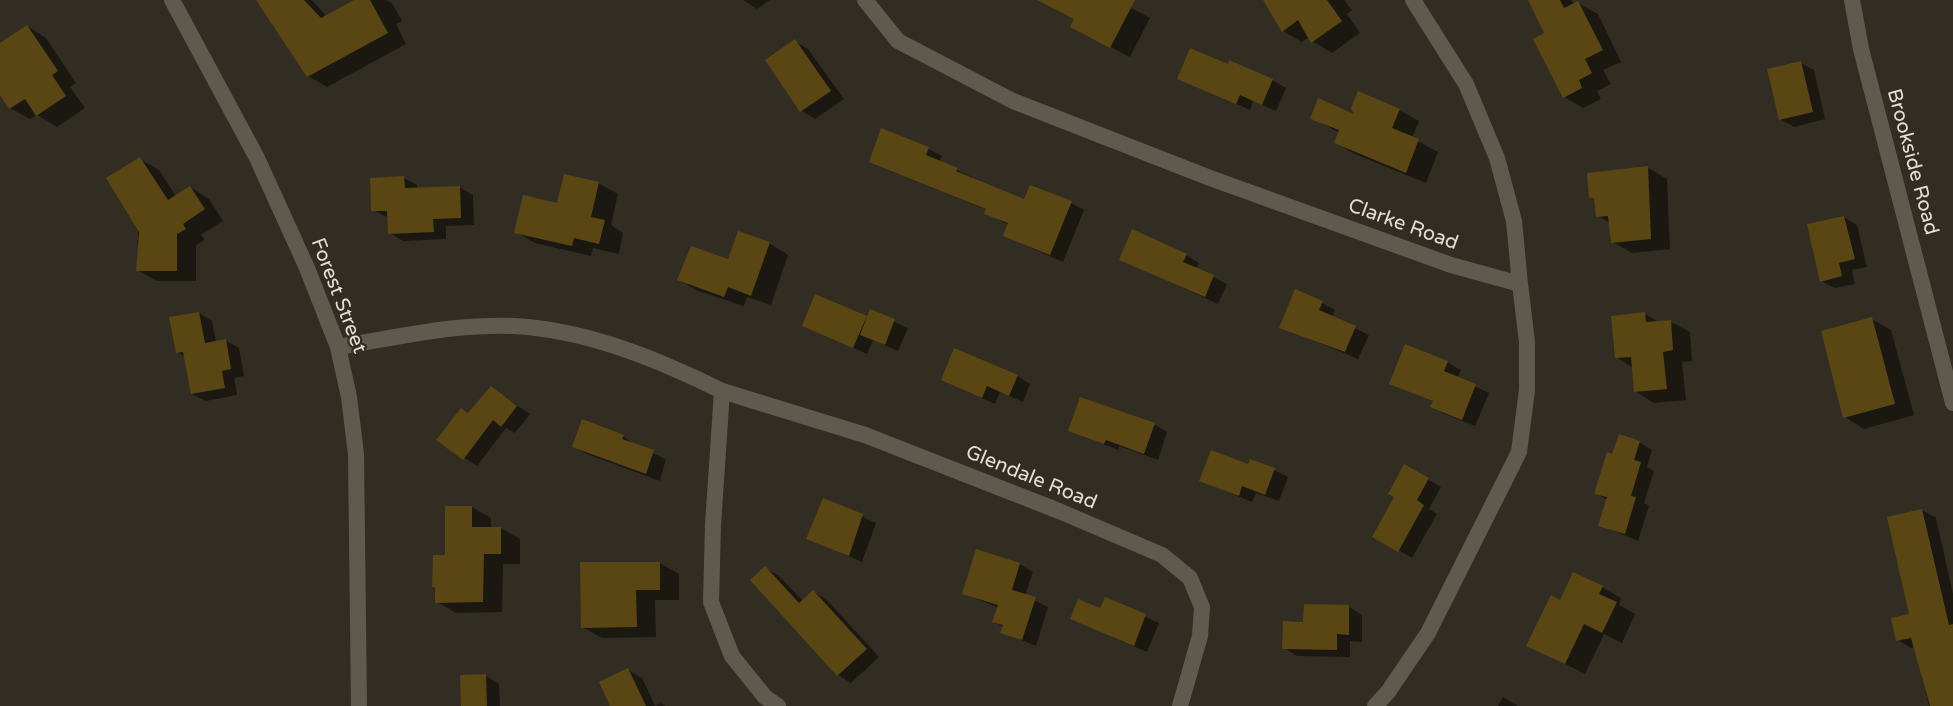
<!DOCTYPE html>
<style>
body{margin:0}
canvas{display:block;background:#322d22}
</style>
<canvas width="1953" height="706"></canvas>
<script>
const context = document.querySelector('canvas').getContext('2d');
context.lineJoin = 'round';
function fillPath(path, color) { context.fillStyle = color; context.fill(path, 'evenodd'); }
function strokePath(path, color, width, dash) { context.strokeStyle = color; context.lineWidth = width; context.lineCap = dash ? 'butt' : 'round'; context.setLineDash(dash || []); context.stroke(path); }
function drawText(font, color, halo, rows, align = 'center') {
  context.font = font + ' "Varela Round",sans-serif'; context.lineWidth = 4.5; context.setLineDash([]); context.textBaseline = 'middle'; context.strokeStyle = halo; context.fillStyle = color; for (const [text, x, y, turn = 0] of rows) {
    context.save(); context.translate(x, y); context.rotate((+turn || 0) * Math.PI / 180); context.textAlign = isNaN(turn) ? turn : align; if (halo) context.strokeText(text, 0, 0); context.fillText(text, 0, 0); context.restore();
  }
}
const shadow = new Path2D(`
 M 268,0 L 312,0 L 327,17 L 358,0 L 386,0 L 392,3 L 402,21 L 396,24 L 406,44 L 327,87 L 308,76 Z
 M 743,0 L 770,0 L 757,9 Z
 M 1044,0 L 1125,0 L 1123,3 L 1150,18 L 1130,57 L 1091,37 L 1076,20 Z
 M 1264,0 L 1344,0 L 1352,10 L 1347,14 L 1360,33 L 1332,53 L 1312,41 L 1309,37 L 1302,42 L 1283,31 Z
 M 1535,0 L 1571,0 L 1575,5 L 1578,3 L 1598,14 L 1621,62 L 1603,70 L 1611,84 L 1597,91 L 1601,99 L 1583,108 L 1564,97 Z
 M 27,26 L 46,38 L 76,83 L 70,87 L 85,108 L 57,127 L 37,115 L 30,119 L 10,108 L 0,93 L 0,45 Z
 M 795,41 L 808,49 L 844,99 L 815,119 L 802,111 L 767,60 Z
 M 1801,63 L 1814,70 L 1825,119 L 1794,127 L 1780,119 Z
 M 1228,66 L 1272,80 L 1286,88 L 1276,111 L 1253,101 L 1250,110 L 1179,78 Z
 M 1399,110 L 1419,121 L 1412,138 L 1438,152 L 1426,183 L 1355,154 L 1336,143 L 1340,133 L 1312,118 L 1358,117 Z
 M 882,130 L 928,149 L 942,156 L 939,162 L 1025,201 L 1071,203 L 1084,210 L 1063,262 L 1005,236 L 1009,225 L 986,213 L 987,210 L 871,161 Z
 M 140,159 L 159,170 L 176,196 L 190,187 L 209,199 L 223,221 L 201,235 L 205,240 L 196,245 L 196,281 L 157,281 L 137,270 Z
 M 1648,168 L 1667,179 L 1670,249 L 1632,253 L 1613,242 L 1610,223 L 1598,216 L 1596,200 L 1591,197 Z
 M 404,178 L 417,185 L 417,189 L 459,187 L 473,195 L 474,225 L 446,226 L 446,239 L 403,241 L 390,233 L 389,218 L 373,210 Z
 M 598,183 L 618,194 L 611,225 L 623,233 L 619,254 L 593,248 L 591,256 L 535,243 L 516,232 L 558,205 Z
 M 1844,217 L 1857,225 L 1867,267 L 1852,270 L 1855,284 L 1835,288 L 1821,281 Z
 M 769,243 L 788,255 L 771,305 L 747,297 L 744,306 L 698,291 L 679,280 Z
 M 1186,255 L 1199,263 L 1196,269 L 1227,284 L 1218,304 L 1120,259 Z
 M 816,296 L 868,318 L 871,311 L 908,328 L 898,351 L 873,340 L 867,354 L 804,326 Z
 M 1322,303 L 1335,310 L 1332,317 L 1369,335 L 1358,359 L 1281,327 Z
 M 199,313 L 212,321 L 216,342 L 225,340 L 239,348 L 244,376 L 234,378 L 237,395 L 206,401 L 192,394 L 186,357 L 177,352 Z
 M 1645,314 L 1659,322 L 1670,321 L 1690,332 L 1692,361 L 1682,362 L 1686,400 L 1654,403 L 1635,391 L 1632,367 L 1616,357 Z
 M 1872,319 L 1891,330 L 1914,415 L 1864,429 L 1845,417 Z
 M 1447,362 L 1461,370 L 1457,378 L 1489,393 L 1475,426 L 1445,414 L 1432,407 L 1434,402 L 1391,383 Z
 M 1017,376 L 1030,384 L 1023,402 L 1000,392 L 995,404 L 942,380 Z
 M 491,388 L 530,414 L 515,433 L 506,428 L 477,466 L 438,440 L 469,414 Z
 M 1154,424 L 1167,432 L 1158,460 L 1119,446 L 1118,450 L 1070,431 Z
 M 623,436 L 636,446 L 666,459 L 660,481 L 587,454 L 573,446 Z
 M 1639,442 L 1652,450 L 1647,467 L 1654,471 L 1644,503 L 1649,506 L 1638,541 L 1600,525 L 1608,500 L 1596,493 L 1613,455 Z
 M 1249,466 L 1274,470 L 1288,477 L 1279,501 L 1256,493 L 1252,502 L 1201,481 Z
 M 1405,466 L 1441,487 L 1429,509 L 1437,514 L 1412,558 L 1374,536 L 1396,496 Z
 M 824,500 L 876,523 L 862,562 L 808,538 Z
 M 472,507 L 491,518 L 491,528 L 501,528 L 520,539 L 520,564 L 503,564 L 502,612 L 456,613 L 437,602 L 447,556 L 446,508 Z
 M 1922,510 L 1936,518 L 1953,594 L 1953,706 L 1929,706 L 1915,647 L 1911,648 L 1898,640 L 1911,615 Z
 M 977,551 L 1020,564 L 1033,572 L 1025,596 L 1048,607 L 1036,646 L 1002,632 L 1004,627 L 994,622 L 999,608 L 963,593 Z
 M 659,563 L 679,574 L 679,600 L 655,600 L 656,637 L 602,638 L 582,627 Z
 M 765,568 L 779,576 L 803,601 L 814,592 L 827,600 L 879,657 L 851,683 L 838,675 Z
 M 1602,587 L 1621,598 L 1619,605 L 1635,614 L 1622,643 L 1604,634 L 1585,674 L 1528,645 L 1561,602 Z
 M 1105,599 L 1159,623 L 1147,652 L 1071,619 L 1101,610 Z
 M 1349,607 L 1362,615 L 1362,642 L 1350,641 L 1350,657 L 1297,656 L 1284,648 L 1305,623 Z
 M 628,670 L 642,678 L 655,706 L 661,703 L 665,706 L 611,706 Z
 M 486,676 L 499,684 L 500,706 L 462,706 Z
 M 1503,697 L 1518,706 L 1498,706 Z`);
const building = new Path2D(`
 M 256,0 L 304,0 L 321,18 L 354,0 L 370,0 L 388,33 L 307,77 Z
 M 1037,0 L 1135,0 L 1110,48 L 1070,27 L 1074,19 Z
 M 1263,0 L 1327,0 L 1342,21 L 1311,43 L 1298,20 L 1282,32 Z
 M 1528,0 L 1560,0 L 1564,8 L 1578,1 L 1603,50 L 1585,59 L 1592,73 L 1579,80 L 1582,88 L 1563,98 L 1533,39 L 1544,33 Z
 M 27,25 L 58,71 L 52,75 L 66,96 L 36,116 L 25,99 L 9,109 L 0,95 L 0,43 Z
 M 795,39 L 831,91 L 800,112 L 765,60 Z
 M 1190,48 L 1228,64 L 1229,60 L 1273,79 L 1262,105 L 1240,95 L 1236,104 L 1177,79 Z
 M 1801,61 L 1813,112 L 1779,120 L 1767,69 Z
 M 1358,91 L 1400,109 L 1392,128 L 1419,139 L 1406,173 L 1334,143 L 1339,130 L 1310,119 L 1318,98 L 1354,114 L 1351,108 Z
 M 881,128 L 929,147 L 926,155 L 958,168 L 956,171 L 1024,199 L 1030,185 L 1072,201 L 1050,255 L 1003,236 L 1008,223 L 984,214 L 986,209 L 869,162 Z
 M 140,157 L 168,200 L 190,186 L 205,209 L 183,224 L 186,229 L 177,234 L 177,271 L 136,271 L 139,232 L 106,178 Z
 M 1648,166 L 1651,239 L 1611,243 L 1608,216 L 1596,217 L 1594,198 L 1589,198 L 1587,173 Z
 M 564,174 L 599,182 L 591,217 L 605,220 L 599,244 L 574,238 L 572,246 L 514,233 L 523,195 L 557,203 Z
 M 404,176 L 405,188 L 460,186 L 461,218 L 433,219 L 434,232 L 388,234 L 387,211 L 371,211 L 370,178 Z
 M 1844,216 L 1855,259 L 1839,263 L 1842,276 L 1820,282 L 1807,224 Z
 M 1132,229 L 1187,254 L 1183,262 L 1214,275 L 1205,297 L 1119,260 Z
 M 738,231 L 770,242 L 751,296 L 728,287 L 724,297 L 677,280 L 691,246 L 728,259 Z
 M 1295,289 L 1323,301 L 1319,310 L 1356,326 L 1345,352 L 1279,328 Z
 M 815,294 L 867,316 L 853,348 L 802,326 Z
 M 870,309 L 895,319 L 885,345 L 860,335 Z
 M 199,312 L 205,343 L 226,339 L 231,369 L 222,371 L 225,388 L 191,394 L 183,352 L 176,353 L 169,317 Z
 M 1645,312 L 1646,322 L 1671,320 L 1673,350 L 1663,352 L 1667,389 L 1634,392 L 1631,357 L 1615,358 L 1611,316 Z
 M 1872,317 L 1895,404 L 1843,418 L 1821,331 Z
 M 1405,344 L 1448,361 L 1444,371 L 1476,384 L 1462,420 L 1430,407 L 1433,401 L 1389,384 Z
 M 954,348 L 1018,375 L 1009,396 L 987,386 L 982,398 L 941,380 Z
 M 491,386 L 517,406 L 501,427 L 493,420 L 463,460 L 436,440 L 461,408 L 468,413 Z
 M 1080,397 L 1155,423 L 1144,454 L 1106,440 L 1104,444 L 1068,431 Z
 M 582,419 L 624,435 L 622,439 L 654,450 L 646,474 L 572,447 Z
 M 1619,434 L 1640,441 L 1634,460 L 1641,462 L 1631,496 L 1636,497 L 1625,534 L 1598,526 L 1607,497 L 1594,494 L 1607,452 L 1612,454 Z
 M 1211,450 L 1248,464 L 1250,459 L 1275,468 L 1265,495 L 1242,486 L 1239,496 L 1199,481 Z
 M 1404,464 L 1429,478 L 1417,500 L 1424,505 L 1398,552 L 1372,537 L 1394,497 L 1388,494 Z
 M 823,498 L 863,514 L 849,556 L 806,539 Z
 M 445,506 L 472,506 L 472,527 L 501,527 L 501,554 L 484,554 L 483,602 L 435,603 L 435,587 L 432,587 L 433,555 L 445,555 Z
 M 1922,509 L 1949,625 L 1953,624 L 1953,706 L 1930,706 L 1911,638 L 1896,641 L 1891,618 L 1909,614 L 1887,517 Z
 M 976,549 L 1020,563 L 1012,590 L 1036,597 L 1022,640 L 1000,633 L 1003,625 L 992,622 L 998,605 L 962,594 Z
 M 580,562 L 660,562 L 660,590 L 636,590 L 637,627 L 581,628 Z
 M 765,566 L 799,603 L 813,590 L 867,649 L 837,676 L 750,580 Z
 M 1573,572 L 1603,586 L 1599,594 L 1617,602 L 1602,633 L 1584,624 L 1565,664 L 1526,646 L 1551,595 L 1560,600 Z
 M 1105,597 L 1146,614 L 1134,646 L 1070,619 L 1078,599 L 1100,608 Z
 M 1304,604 L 1349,605 L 1349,635 L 1337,634 L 1337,650 L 1282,649 L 1283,621 L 1303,622 Z
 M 628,668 L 646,706 L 610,706 L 599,682 Z
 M 486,674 L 487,706 L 461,706 L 460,675 Z`);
const minor = new Path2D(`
 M 865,0 L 898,41 L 1013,101 L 1210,178 L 1451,265 L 1520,284 L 1527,342 L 1527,390 L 1519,452 L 1428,633 L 1388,692 L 1375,706
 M 1413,0 L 1466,84 L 1497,158 L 1514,221 L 1520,284
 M 338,347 C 400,337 465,321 528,327 C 597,334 661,361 722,391
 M 778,706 L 765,697 L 732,656 L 711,602 L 713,525 L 722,391 L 865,435 L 1059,511 L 1162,555 L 1190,578 L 1202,607 L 1200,636 L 1180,706`);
const tertiary = new Path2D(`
 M 172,0 L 257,158 L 307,268 L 338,347 L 349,397 L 356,454 L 359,706
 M 1852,0 L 1861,49 L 1953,403`);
const streetNames = [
 ["Brookside Road",1912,162,75],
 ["Clarke Road",1403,225,20],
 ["Forest Street",338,296,69],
 ["Glendale Road",1031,478,22]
];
fillPath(shadow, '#0007');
fillPath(building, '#594613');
strokePath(minor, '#605a4e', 16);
strokePath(tertiary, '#605a4e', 16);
drawText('20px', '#e2dfd8', '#322d22', streetNames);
</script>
